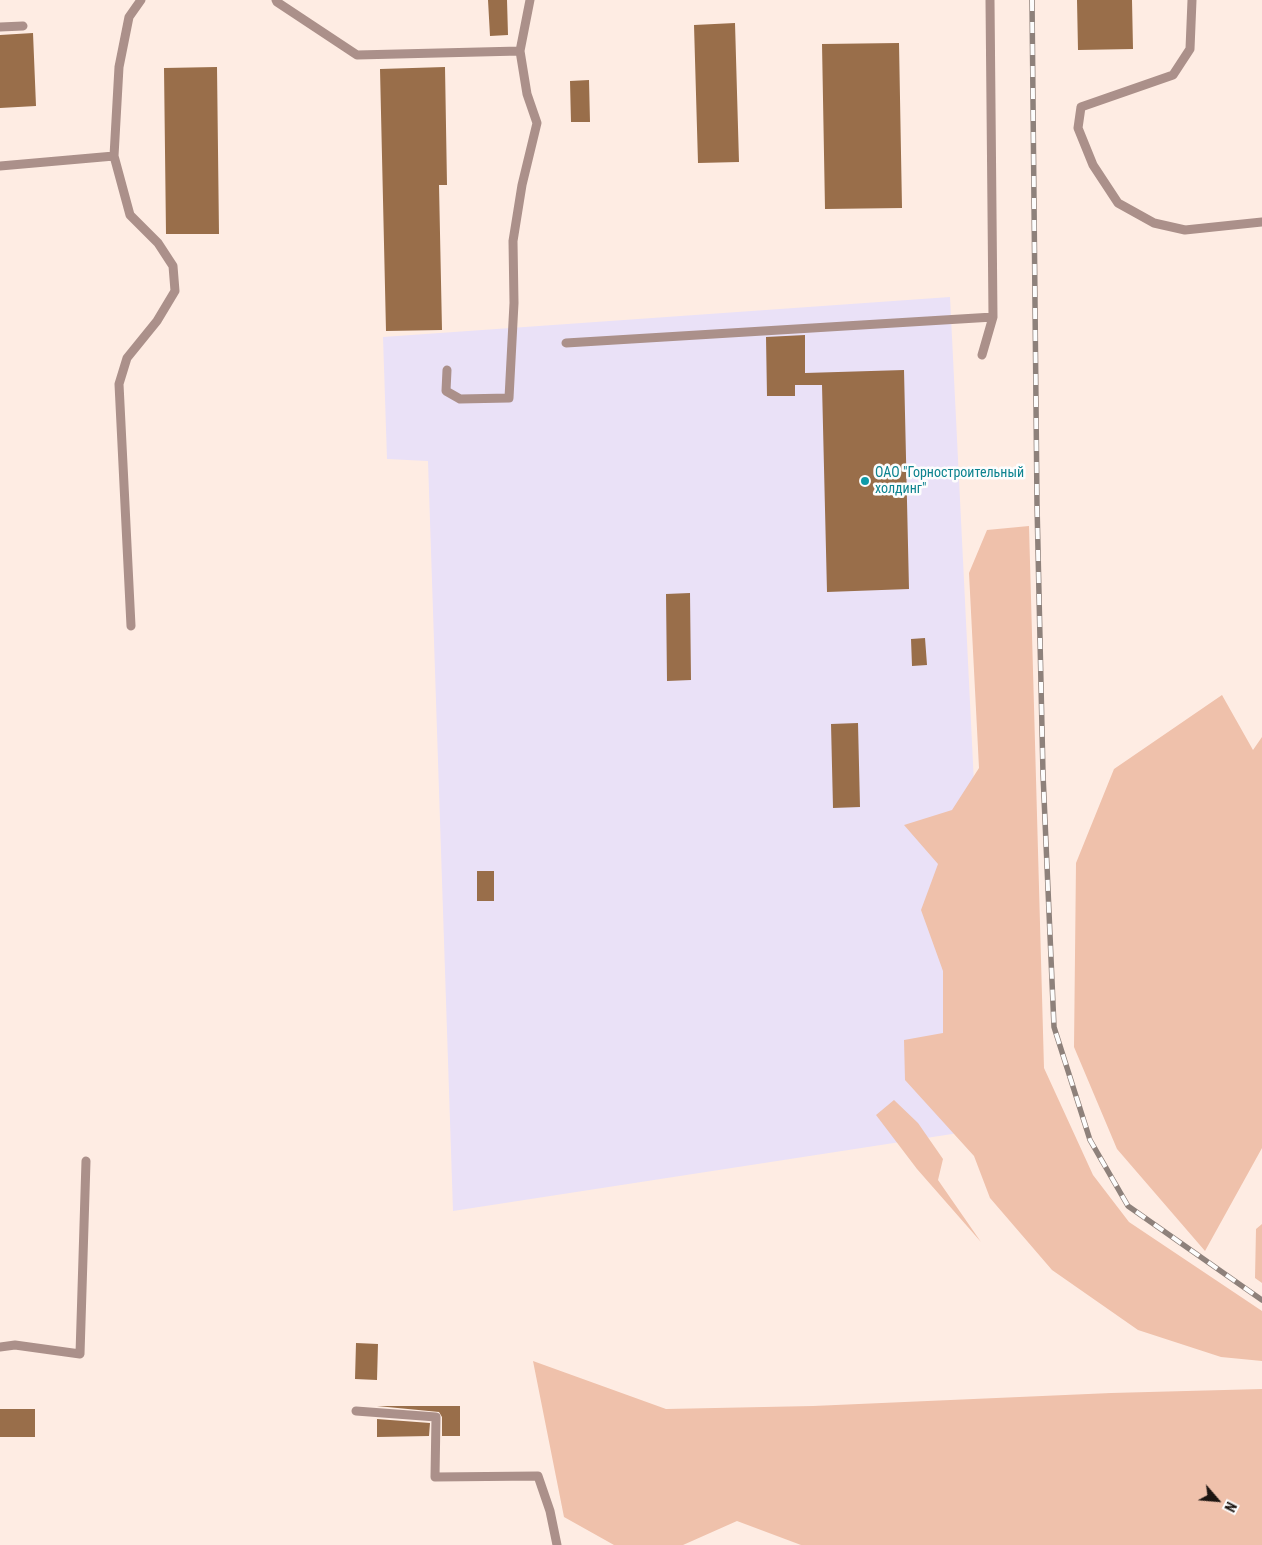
<!DOCTYPE html>
<meta charset="utf-8">
<style>
body{margin:0}
#map{position:relative;width:1262px;height:1545px;overflow:hidden;background:#feece3;font-family:"Roboto Condensed",sans-serif}
canvas{display:block}
.north{position:absolute;left:1192px;top:1475px;width:50px;height:50px;-webkit-text-stroke:4px #fdfdfd;paint-order:stroke;rotate:117deg;font-size:14px;font-weight:700;line-height:20px;text-align:center;color:#1c1511}
.north::after{content:'';display:block;margin:auto;width:18px;height:22px;background:#1c1511;clip-path:polygon(50% 0,100% 100%,50% 72%,0 100%)}
</style>
<div id="map">
<canvas width="1262" height="1545"></canvas>
<div class="north">N</div>
</div>
<script>
const context = document.querySelector('canvas').getContext('2d');
context.lineJoin = 'round';
function fillPath(path, color) { context.fillStyle = color; context.fill(path, 'evenodd'); }
function strokePath(path, color, width, dash) { context.strokeStyle = color; context.lineWidth = width; context.lineCap = dash ? 'butt' : 'round'; context.setLineDash(dash || []); context.stroke(path); }
function drawText(font, color, halo, rows, align = 'center') {
  context.font = font + ' "Roboto Condensed",sans-serif'; context.lineWidth = 5; context.setLineDash([]); context.textBaseline = 'middle'; context.strokeStyle = halo; context.fillStyle = color; for (const [text, x, y, turn = 0] of rows) {
    context.save(); context.translate(x, y); context.rotate((+turn || 0) * Math.PI / 180); context.textAlign = isNaN(turn) ? turn : align; if (halo) context.strokeText(text, 0, 0); context.fillText(text, 0, 0); context.restore();
  }
}
const industrial = new Path2D(`
 M 950,297 L 991,1128 L 453,1211 L 428,461 L 387,459 L 383,337 Z`);
const green = new Path2D(`
 M 1029,526 L 1044,1068 L 1093,1175 L 1129,1222 L 1262,1311 L 1262,1361 L 1221,1357 L 1138,1330 L 1052,1270 L 990,1198 L 974,1156 L 905,1080 L 904,1040 L 943,1033 L 943,971 L 921,910 L 938,864 L 904,825 L 952,810 L 979,768 L 969,573 L 987,530 Z
 M 1222,695 L 1253,750 L 1262,737 L 1262,1148 L 1205,1251 L 1117,1149 L 1074,1047 L 1076,863 L 1114,769 Z
 M 894,1100 L 918,1123 L 943,1159 L 938,1180 L 981,1242 L 917,1169 L 876,1115 Z
 M 1262,1224 L 1262,1283 L 1255,1278 L 1256,1229 Z
 M 533,1361 L 666,1409 L 813,1406 L 1111,1393 L 1262,1389 L 1262,1545 L 801,1545 L 737,1521 L 683,1545 L 614,1545 L 564,1517 Z`);
const building = new Path2D(`
 M 488,0 L 507,0 L 508,35 L 490,36 Z
 M 1077,0 L 1132,0 L 1133,49 L 1078,50 Z
 M 735,23 L 739,162 L 698,163 L 694,25 Z
 M 33,33 L 36,106 L 0,108 L 0,35 Z
 M 899,43 L 902,208 L 825,209 L 822,44 Z
 M 217,67 L 219,234 L 166,234 L 164,68 Z
 M 445,67 L 447,185 L 439,185 L 442,330 L 386,331 L 380,69 Z
 M 589,80 L 590,122 L 571,122 L 570,81 Z
 M 805,335 L 805,373 L 904,370 L 909,589 L 827,592 L 822,385 L 795,385 L 795,396 L 767,396 L 766,337 Z
 M 690,593 L 691,680 L 667,681 L 666,594 Z
 M 925,638 L 927,665 L 912,666 L 911,639 Z
 M 858,723 L 860,807 L 833,808 L 831,724 Z
 M 477,871 L 494,871 L 494,901 L 477,901 Z
 M 356,1343 L 378,1344 L 377,1380 L 355,1379 Z
 M 377,1406 L 460,1406 L 460,1436 L 442,1436 L 442,1417 L 439,1412 Z
 M 0,1409 L 35,1409 L 35,1437 L 0,1437 Z
 M 377,1419 L 430,1423 L 429,1436 L 377,1437 Z`);
const lane = new Path2D(`
 M 276,0 L 277,2 L 357,55 L 520,51
 M 1192,0 L 1190,49 L 1173,75 L 1081,107 L 1078,128 L 1093,165 L 1118,203 L 1154,223 L 1185,230 L 1262,222
 M 0,27 L 23,26
 M 0,166 L 114,156
 M 566,343 L 993,317
 M 982,355 L 993,317 L 990,0
 M 447,370 L 446,391 L 460,399 L 509,398 L 514,303 L 513,241 L 522,185 L 537,123 L 527,94 L 520,51 L 530,0
 M 131,626 L 119,384 L 127,358 L 157,321 L 175,291 L 173,266 L 158,243 L 130,215 L 114,156 L 119,67 L 129,17 L 141,0
 M 0,1347 L 15,1345 L 80,1354 L 86,1161
 M 356,1411 L 436,1417 L 435,1477 L 538,1476 L 550,1511 L 557,1545`);
const rail = new Path2D(`
 M 1032,0 L 1037,504 L 1043,774 L 1054,1027 L 1090,1140 L 1128,1206 L 1262,1300`);
const markers = [
 [865,481,5,"#0f9aa8"]
];
const cultureNames = [
 ["ОАО \"Горностроительный",875,473],
 ["холдинг\"",875,489]
];
fillPath(industrial, '#eae1f7');
fillPath(green, '#efc1ab');
fillPath(building, '#996e4a');
strokePath(lane, '#ab908a', 9);
strokePath(rail, '#8e817b', 5.5);
strokePath(rail, '#fdfdfd', 4, [11]);
for (const [x, y, r, color] of markers) { const dot = new Path2D(); dot.arc(x, y, r, 0, 2 * Math.PI); context.fillStyle = color; context.fill(dot); strokePath(dot, '#fdfdfd', 2); }
drawText('14px', '#0d838f', '#fdfdfd', cultureNames, 'left');
</script>
